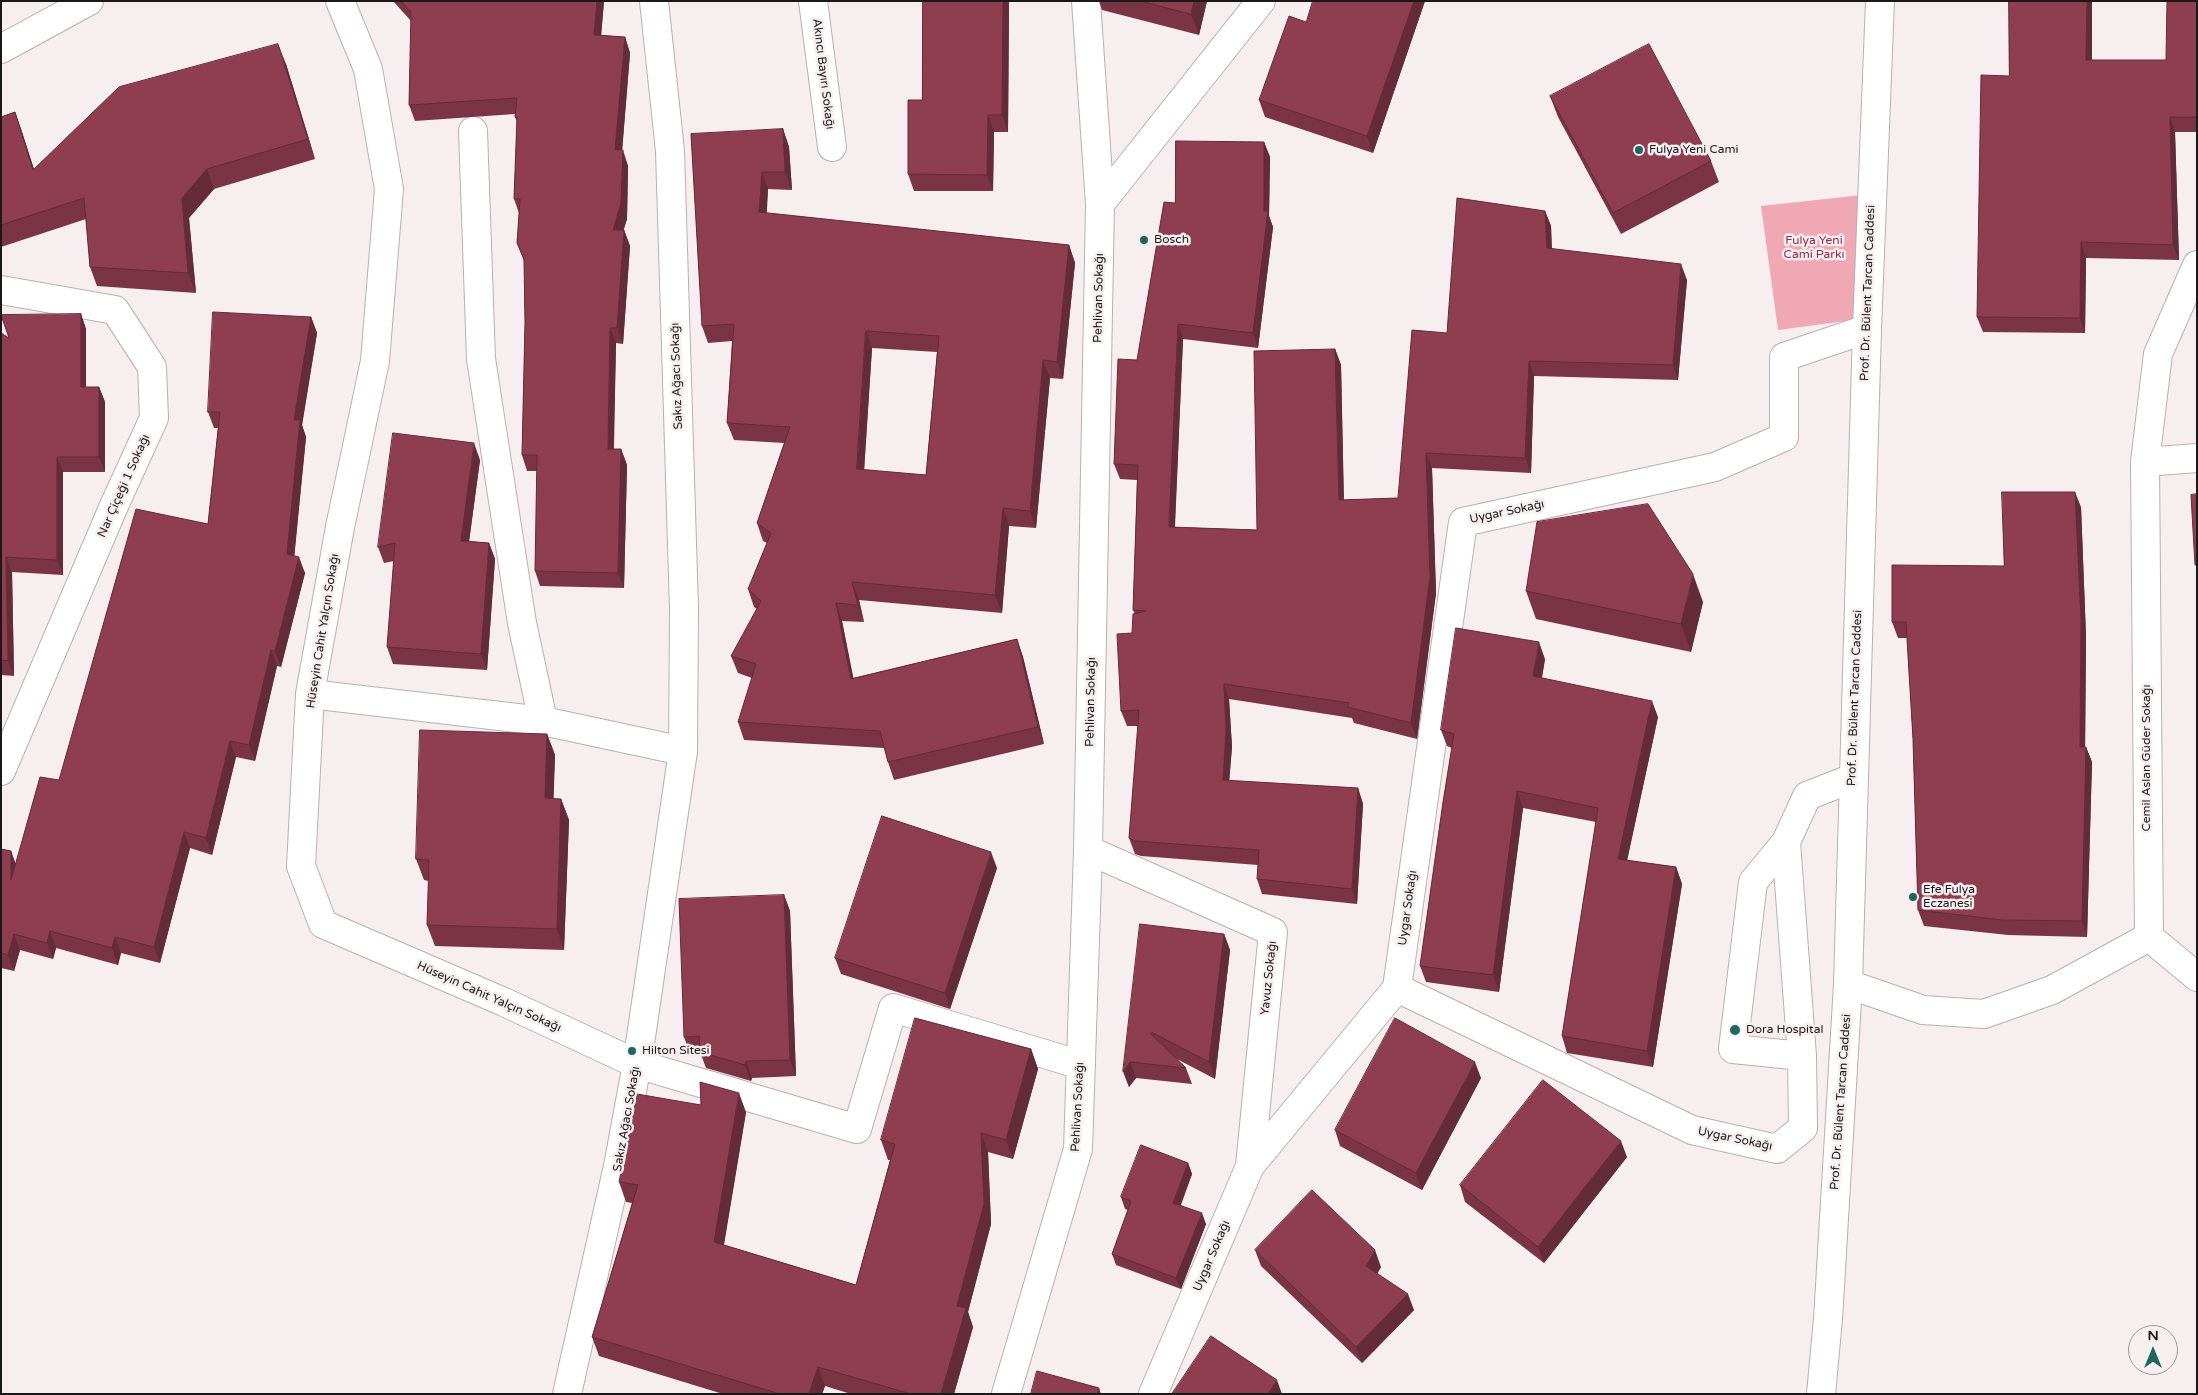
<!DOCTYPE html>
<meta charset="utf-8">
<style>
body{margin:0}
#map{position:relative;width:2198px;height:1395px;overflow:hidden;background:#f7eef0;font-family:"Varela Round",sans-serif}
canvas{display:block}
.frame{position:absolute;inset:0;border:2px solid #1b1819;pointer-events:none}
.north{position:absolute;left:2128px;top:1325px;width:50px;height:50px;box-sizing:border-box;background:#f7eef0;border:1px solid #9f989a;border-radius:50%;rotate:0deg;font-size:14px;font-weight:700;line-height:20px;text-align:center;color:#1b1819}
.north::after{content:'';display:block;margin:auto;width:18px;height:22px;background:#1c6762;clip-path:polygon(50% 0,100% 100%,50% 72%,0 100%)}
</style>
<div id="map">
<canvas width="2198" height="1395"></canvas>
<div class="frame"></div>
<div class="north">N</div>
</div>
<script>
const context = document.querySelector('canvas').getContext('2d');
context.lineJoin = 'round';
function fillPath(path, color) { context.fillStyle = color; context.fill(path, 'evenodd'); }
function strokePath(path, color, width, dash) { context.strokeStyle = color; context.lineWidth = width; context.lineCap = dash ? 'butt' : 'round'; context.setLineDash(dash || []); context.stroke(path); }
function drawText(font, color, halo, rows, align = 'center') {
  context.font = font + ' "Varela Round",sans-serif'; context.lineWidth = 5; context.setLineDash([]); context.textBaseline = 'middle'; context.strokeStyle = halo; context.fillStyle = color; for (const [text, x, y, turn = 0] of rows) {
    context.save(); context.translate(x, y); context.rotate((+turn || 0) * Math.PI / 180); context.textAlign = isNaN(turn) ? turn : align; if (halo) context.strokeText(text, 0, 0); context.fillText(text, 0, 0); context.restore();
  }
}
const green = new Path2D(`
 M 1862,195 L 1861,319 L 1778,330 L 1761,206 Z`);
const street = new Path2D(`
 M 340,1 L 368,69 L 389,189 L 375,361 L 340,527 L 310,694 L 301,866 L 323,924 L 504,1002 L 637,1064 L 857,1129 L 893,1008 L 1081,1065
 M 813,1 L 832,147
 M 1,49 L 89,1
 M 473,131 L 481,359 L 522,623 L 543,721 L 683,751
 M 1100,204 L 1261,1
 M 1,290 L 115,310 L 152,367 L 154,418 L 113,508 L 1,771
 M 2145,462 L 2197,458
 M 310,694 L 543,721
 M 1786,842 L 1753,882 L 1733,1049 L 1802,1056
 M 1088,850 L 1273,932 L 1250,1166
 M 2149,937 L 2145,462 L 2158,354 L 2197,265
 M 2149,937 L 2197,977
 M 1848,984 L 1923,1010 L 1984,1014 L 2052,990 L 2149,937
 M 1397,988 L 1463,522 L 1715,467 L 1784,437 L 1784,357 L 1867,329
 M 1006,1394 L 1078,1149 L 1088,850 L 1100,204 L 1086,1
 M 1153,1394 L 1250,1166 L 1397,988 L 1692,1130 L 1777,1149 L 1803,1128 L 1802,1056 L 1786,842 L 1807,796 L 1853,778`);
const secondary = new Path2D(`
 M 567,1394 L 618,1166 L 637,1064 L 683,751 L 684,609 L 670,151 L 654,1
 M 1821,1394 L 1828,1319 L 1848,984 L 1867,329 L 1880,1`);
const wall = new Path2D(`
 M 393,1 L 604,1 L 601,35 L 625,37 L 630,53 L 622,150 L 628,166 L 627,219 L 623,230 L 624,230 L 630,246 L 623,344 L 616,343 L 614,449 L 621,449 L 627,465 L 624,588 L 540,586 L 535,571 L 537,471 L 527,471 L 522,455 L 525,323 L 524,261 L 517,243 L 519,213 L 514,199 L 517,122 L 515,117 L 515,114 L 415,121 L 409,105 L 411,21 Z
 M 923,1 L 1009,1 L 1008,132 L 994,132 L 993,191 L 914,191 L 908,174 L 922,100 Z
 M 1099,1 L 1207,1 L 1199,35 L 1102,10 Z
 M 1425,1 L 1373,153 L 1265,117 L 1259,100 L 1306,22 Z
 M 2092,1 L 2092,60 L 2166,60 L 2197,1 L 2197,132 L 2175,132 L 2179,260 L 2086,258 L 2085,333 L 1983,332 L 1977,317 L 2009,76 Z
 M 286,64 L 315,159 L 214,189 L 189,218 L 196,293 L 97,286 L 90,267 L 86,219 L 1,247 L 1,117 L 15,112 L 22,132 L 34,169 Z
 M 1550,96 L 1711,161 L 1719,182 L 1621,234 L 1558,117 Z
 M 783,129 L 789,147 L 792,190 L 768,189 L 766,213 L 1069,245 L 1075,263 L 1063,379 L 1050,378 L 1036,528 L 1009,526 L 1002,613 L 859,600 L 864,622 L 842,621 L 853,678 L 1017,639 L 1023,657 L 1044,744 L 894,780 L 888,762 L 884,748 L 744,740 L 738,722 L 752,678 L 738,673 L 731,656 L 757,609 L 754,607 L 748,589 L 767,543 L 763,541 L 757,523 L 784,443 L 734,440 L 727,423 L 732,341 L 708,343 L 702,326 L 691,134 ZM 872,348 L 937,352 L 926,475 L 864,470 Z
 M 1264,142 L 1270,157 L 1269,216 L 1273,227 L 1258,348 L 1183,339 L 1175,527 L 1257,530 L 1335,349 L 1341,365 L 1344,500 L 1398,498 L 1447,333 L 1545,211 L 1551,226 L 1552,249 L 1687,280 L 1678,380 L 1534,376 L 1531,473 L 1432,468 L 1436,593 L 1417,739 L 1354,723 L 1352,718 L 1229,699 L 1232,747 L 1229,781 L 1358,788 L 1363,804 L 1357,904 L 1262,894 L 1257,879 L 1258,865 L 1141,856 L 1135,854 L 1129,838 L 1138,726 L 1127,726 L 1121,711 L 1135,614 L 1133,610 L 1137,480 L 1120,479 L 1114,464 L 1137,360 L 1175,203 Z
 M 81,314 L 86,329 L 86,387 L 99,387 L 105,402 L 105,472 L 63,472 L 63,575 L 12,572 L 14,676 L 1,675 L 1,333 L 9,338 Z
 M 311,317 L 317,333 L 302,425 L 306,437 L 294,556 L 305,573 L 281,667 L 277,666 L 255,761 L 236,757 L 212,855 L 190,848 L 160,963 L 121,953 L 118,965 L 56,948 L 53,959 L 20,950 L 14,971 L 1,968 L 1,849 L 11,851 L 16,865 L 59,780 L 208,524 L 218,428 L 214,428 L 208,412 Z
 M 480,460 L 469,541 L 489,543 L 495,559 L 487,670 L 393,664 L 387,647 L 394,561 L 384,563 L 378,547 Z
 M 2081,507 L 2086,636 L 2085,747 L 2086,747 L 2092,762 L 2087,937 L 2008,935 L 1924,926 L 1918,910 L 1913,739 L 1907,638 L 1898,638 L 1892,622 L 2004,566 Z
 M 1526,591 L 1703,602 L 1691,652 L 1536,619 Z
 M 1545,659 L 1542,678 L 1658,717 L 1627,860 L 1676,867 L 1682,884 L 1653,1067 L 1567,1053 L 1562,1036 L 1596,822 L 1523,808 L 1499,992 L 1426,982 L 1420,966 L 1452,748 L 1447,746 L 1441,730 Z
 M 547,734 L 555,755 L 553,799 L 561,799 L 569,820 L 564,950 L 435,946 L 427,925 L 429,881 L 424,880 L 416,859 Z
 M 997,868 L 950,1009 L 841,974 L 835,958 Z
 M 784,895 L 790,911 L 796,1076 L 752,1078 L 751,1081 L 706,1068 L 700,1052 L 690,1053 L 684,1037 Z
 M 1224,934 L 1230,950 L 1215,1079 L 1175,1058 L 1186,1068 L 1192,1084 L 1136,1078 L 1129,1087 L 1123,1071 Z
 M 1031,1049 L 1038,1069 L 1013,1159 L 988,1152 L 991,1224 L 968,1312 L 973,1327 L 954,1394 L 851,1394 L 825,1386 L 822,1394 L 723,1394 L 599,1356 L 592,1337 L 632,1203 L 626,1202 L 619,1182 L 701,1105 L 746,1112 L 724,1245 L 856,1285 L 890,1160 L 888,1160 L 881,1140 Z
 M 1481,1078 L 1422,1190 L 1340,1146 L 1335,1130 Z
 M 1627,1157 L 1544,1263 L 1465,1202 L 1460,1185 Z
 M 1188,1163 L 1192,1174 L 1181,1205 L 1206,1224 L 1181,1289 L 1116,1265 L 1112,1254 L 1128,1210 L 1125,1209 L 1121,1197 Z
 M 1255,1250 L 1381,1267 L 1377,1274 L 1414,1310 L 1362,1363 L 1261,1266 Z`);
const shadedWall = new Path2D(`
 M 597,1 L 604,1 L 600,50 L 594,35 Z
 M 1003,1 L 1009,1 L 1008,132 L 1002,115 Z
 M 1194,1 L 1207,1 L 1199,35 L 1191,14 Z
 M 1414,1 L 1425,1 L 1373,153 L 1367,136 Z
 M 2087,1 L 2092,1 L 2092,75 L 2086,60 Z
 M 625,37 L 630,53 L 621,165 L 615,150 Z
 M 278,44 L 286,64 L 315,159 L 308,139 Z
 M 15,112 L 22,132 L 40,189 L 33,170 Z
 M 988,115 L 994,132 L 993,191 L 987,175 Z
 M 2170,117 L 2175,132 L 2179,260 L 2173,245 Z
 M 783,129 L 789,147 L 792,190 L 785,172 Z
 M 1264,142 L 1270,157 L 1269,216 L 1273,227 L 1258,348 L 1253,333 L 1264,211 Z
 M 623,150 L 628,166 L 627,219 L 619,246 L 613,230 Z
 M 207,169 L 214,189 L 189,218 L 196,293 L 188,273 L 182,198 Z
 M 762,172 L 768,189 L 766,230 L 759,212 Z
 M 1545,211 L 1551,226 L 1552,263 L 1547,248 Z
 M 624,230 L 630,246 L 623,344 L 617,328 Z
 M 2081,242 L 2086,258 L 2085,333 L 2080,318 Z
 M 1069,245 L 1075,263 L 1063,379 L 1057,362 Z
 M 1681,264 L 1687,280 L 1678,380 L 1673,365 Z
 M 81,314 L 86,329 L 86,402 L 81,387 Z
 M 311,317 L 317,333 L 302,425 L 306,437 L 293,570 L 287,554 L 294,420 Z
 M 1178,324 L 1183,339 L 1174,542 L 1169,527 Z
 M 610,328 L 616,343 L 613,464 L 608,449 Z
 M 866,331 L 872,348 L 863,487 L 857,469 Z
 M 1335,349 L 1341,365 L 1344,515 L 1339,500 Z
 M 1043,360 L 1050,378 L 1036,528 L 1030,511 Z
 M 1529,361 L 1534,376 L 1531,473 L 1525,458 Z
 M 99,387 L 105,402 L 105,472 L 99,457 Z
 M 474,443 L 480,460 L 467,557 L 461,541 Z
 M 621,449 L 627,465 L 624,588 L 618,573 Z
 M 1426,453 L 1432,468 L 1436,593 L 1417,739 L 1411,723 Z
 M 57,457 L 63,472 L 63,575 L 57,560 Z
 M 2075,492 L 2081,507 L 2086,636 L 2085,762 L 2080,747 Z
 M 1003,508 L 1009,526 L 1002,613 L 995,595 Z
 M 489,543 L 495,559 L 487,670 L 481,654 Z
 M 6,557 L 12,572 L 14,676 L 8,661 Z
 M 299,557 L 305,573 L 281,667 L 275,651 Z
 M 1693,574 L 1703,602 L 1691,652 L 1681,624 Z
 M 852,582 L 859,600 L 864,622 L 858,605 Z
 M 836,603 L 842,621 L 857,696 L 851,679 Z
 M 1017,639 L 1023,657 L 1044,744 L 1038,727 Z
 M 1539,642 L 1545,659 L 1539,692 L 1533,676 Z
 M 271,650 L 277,666 L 255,761 L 249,745 Z
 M 1224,684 L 1229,699 L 1232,747 L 1228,796 L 1223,780 Z
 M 1652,701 L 1658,717 L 1624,875 L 1618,859 Z
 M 547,734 L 555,755 L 553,819 L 545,798 Z
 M 230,741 L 236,757 L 212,855 L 206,838 Z
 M 2086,747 L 2092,762 L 2087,937 L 2082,921 Z
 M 1358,788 L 1363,804 L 1357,904 L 1352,889 Z
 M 1517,791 L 1523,808 L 1499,992 L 1493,975 Z
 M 561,799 L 569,820 L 564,950 L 557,929 Z
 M 184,832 L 190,848 L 160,963 L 154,947 Z
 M 11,851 L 17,868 L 11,880 Z
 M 991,852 L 997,868 L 950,1009 L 945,993 Z
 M 1676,867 L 1682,884 L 1653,1067 L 1647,1051 Z
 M 784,895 L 790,911 L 796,1076 L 790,1060 Z
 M 50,931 L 56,948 L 53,959 L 47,943 Z
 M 14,934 L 20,950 L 14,971 L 8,955 Z
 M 1224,934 L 1230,950 L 1215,1079 L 1209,1062 Z
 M 115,937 L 121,953 L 118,965 L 112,948 Z
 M 1031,1049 L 1038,1069 L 1013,1159 L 1006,1140 Z
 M 746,1061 L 752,1078 L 751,1081 L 745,1065 Z
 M 1130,1062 L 1136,1078 L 1129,1087 L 1123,1071 Z
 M 1475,1062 L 1481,1078 L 1422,1190 L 1416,1173 Z
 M 739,1093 L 746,1112 L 721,1261 L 714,1242 Z
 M 981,1133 L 988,1152 L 991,1224 L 968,1312 L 973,1327 L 954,1394 L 941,1394 L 957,1306 Z
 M 1621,1141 L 1627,1157 L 1544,1263 L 1538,1247 Z
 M 1188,1163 L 1192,1174 L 1177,1214 L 1173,1203 Z
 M 1202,1213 L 1206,1224 L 1181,1289 L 1176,1278 Z
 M 1375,1250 L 1381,1267 L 1372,1283 L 1366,1266 Z
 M 1408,1294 L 1414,1310 L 1362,1363 L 1356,1347 Z
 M 818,1367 L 825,1386 L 822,1394 L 809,1394 Z
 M 1277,1380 L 1282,1394 L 1268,1394 Z
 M 1099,1388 L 1101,1394 L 1097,1394 Z`);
const building = new Path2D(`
 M 401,1 L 597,1 L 594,35 L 625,37 L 615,150 L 623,150 L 621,203 L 613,230 L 624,230 L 617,328 L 610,328 L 608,449 L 621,449 L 618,573 L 535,571 L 537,455 L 522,455 L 525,323 L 524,259 L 517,243 L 520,199 L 514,199 L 517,117 L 515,117 L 517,98 L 409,105 L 411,12 Z
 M 923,1 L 1003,1 L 1002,115 L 988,115 L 987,175 L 908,174 L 908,100 L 922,100 Z
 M 1141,1 L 1194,1 L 1191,14 Z
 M 1313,1 L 1414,1 L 1367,136 L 1259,100 L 1289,16 L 1306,22 Z
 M 2009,1 L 2087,1 L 2086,60 L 2166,60 L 2167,1 L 2197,1 L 2197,117 L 2170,117 L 2173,245 L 2081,242 L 2080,318 L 1977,317 L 1981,75 L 2009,76 Z
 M 278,44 L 308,139 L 207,169 L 182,198 L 188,273 L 90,267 L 84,198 L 1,225 L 1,117 L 15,112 L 33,170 L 119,87 Z
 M 1649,44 L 1711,161 L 1613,213 L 1550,96 Z
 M 783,129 L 785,172 L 762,172 L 759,212 L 1069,245 L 1057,362 L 1043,360 L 1030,511 L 1003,508 L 995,595 L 852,582 L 858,605 L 836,603 L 851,679 L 1017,639 L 1038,727 L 888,762 L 880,731 L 738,722 L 756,664 L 731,656 L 761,601 L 748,589 L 771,533 L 757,523 L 790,427 L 727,423 L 734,324 L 702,326 L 691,134 ZM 866,331 L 939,336 L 926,475 L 857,469 Z
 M 1176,141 L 1264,142 L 1264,211 L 1268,211 L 1253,333 L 1178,324 L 1169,527 L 1257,530 L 1254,351 L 1335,349 L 1339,500 L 1398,498 L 1412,330 L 1447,333 L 1457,198 L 1545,211 L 1547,248 L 1681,264 L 1673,365 L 1529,361 L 1525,458 L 1426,453 L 1430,577 L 1411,723 L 1348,707 L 1349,703 L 1224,684 L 1226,732 L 1223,780 L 1358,788 L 1352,889 L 1257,879 L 1259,850 L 1135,841 L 1129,838 L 1139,710 L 1121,711 L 1117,634 L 1132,633 L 1133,614 L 1146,611 L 1133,610 L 1138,465 L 1114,464 L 1118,359 L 1137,360 L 1164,202 L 1175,203 Z
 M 213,312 L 311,317 L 294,420 L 300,420 L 287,554 L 299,557 L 275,651 L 271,650 L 249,745 L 230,741 L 206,838 L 184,832 L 154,947 L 115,937 L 112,948 L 50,931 L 47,943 L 14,934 L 8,955 L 1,953 L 1,849 L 11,851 L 11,880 L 40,777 L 59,780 L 136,509 L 208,524 L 220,412 L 208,412 Z
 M 81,314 L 81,387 L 99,387 L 99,457 L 57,457 L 57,560 L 6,557 L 8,661 L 1,660 L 1,333 L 9,338 L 1,315 Z
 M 393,433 L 474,443 L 461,541 L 489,543 L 481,654 L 387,647 L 395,543 L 378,547 Z
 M 2002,492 L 2075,492 L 2081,620 L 2080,747 L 2086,747 L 2082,921 L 2002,920 L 1918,910 L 1913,739 L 1906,622 L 1892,622 L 1892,565 L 2004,566 Z
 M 2197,494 L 2197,565 L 2195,565 L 2191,495 Z
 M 1648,504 L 1693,574 L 1681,624 L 1526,591 L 1537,522 Z
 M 1456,628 L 1539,642 L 1533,676 L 1652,701 L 1618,859 L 1676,867 L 1647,1051 L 1562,1036 L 1598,808 L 1517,791 L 1493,975 L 1420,966 L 1443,802 L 1454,734 L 1441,730 Z
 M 420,730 L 547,734 L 545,798 L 561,799 L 557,929 L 427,925 L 429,860 L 416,859 Z
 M 882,816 L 991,852 L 945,993 L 835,958 Z
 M 784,895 L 790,1060 L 746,1061 L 745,1065 L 700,1052 L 699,1036 L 684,1037 L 679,899 Z
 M 1140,924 L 1224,934 L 1209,1062 L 1151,1032 L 1150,1033 L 1186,1068 L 1130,1062 L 1123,1071 Z
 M 915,1018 L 1031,1049 L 1006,1140 L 981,1133 L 984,1204 L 957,1306 L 966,1308 L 941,1394 L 911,1394 L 818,1367 L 809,1394 L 780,1394 L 592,1337 L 638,1185 L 619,1182 L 637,1094 L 701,1105 L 700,1082 L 739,1093 L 714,1242 L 856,1285 L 895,1144 L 881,1140 Z
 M 1395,1018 L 1475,1062 L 1416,1173 L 1335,1130 Z
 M 1543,1080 L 1621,1141 L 1538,1247 L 1460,1185 Z
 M 1141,1145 L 1188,1163 L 1173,1203 L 1202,1213 L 1176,1278 L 1112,1254 L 1131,1201 L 1121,1197 Z
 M 1312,1190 L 1375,1250 L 1366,1266 L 1408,1294 L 1356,1347 L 1255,1250 Z
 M 1211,1336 L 1277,1380 L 1268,1394 L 1172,1394 Z
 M 1037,1371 L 1099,1388 L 1097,1394 L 1031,1394 Z`);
const markers = [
 [1639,150,5,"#1c6762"],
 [1144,240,5,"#1c6762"],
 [1913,897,5,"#1c6762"],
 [1735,1030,6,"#1c6762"],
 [632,1051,5,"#1c6762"]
];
const streetNames = [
 ["Akıncı Bayırı Sokağı",823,74,83],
 ["Prof. Dr. Bülent Tarcan Caddesi",1868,293,-88],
 ["Pehlivan Sokağı",1099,298,-89],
 ["Sakız Ağacı Sokağı",677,376,-92],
 ["Nar Çiçeği 1 Sokağı",124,486,-66],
 ["Uygar Sokağı",1507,512,-12],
 ["Hüseyin Cahit Yalçın Sokağı",323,631,-81],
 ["Prof. Dr. Bülent Tarcan Caddesi",1855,698,-88],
 ["Pehlivan Sokağı",1091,702,-89],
 ["Cemil Aslan Güder Sokağı",2147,758,-90],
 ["Uygar Sokağı",1408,908,-82],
 ["Yavuz Sokağı",1269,978,-84],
 ["Hüseyin Cahit Yalçın Sokağı",489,997,24],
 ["Prof. Dr. Bülent Tarcan Caddesi",1841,1102,-86],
 ["Pehlivan Sokağı",1078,1107,-87],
 ["Sakız Ağacı Sokağı",627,1119,-80],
 ["Uygar Sokağı",1735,1139,12],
 ["Uygar Sokağı",1212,1256,-67]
];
const poiNames = [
 ["Fulya Yeni Cami",1649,150],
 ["Bosch",1154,240],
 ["Efe Fulya",1923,890],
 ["Eczanesi",1923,904],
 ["Dora Hospital",1746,1030],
 ["Hilton Sitesi",642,1051]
];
const parkNames = [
 ["Fulya Yeni",1814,241],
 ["Cami Parkı",1814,255]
];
fillPath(green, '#efa8b4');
strokePath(street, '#b8b0b1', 30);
strokePath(secondary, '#b8b0b1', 30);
strokePath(street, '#fff', 28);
strokePath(secondary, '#fff', 28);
fillPath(wall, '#7b3446');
fillPath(shadedWall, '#642b39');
fillPath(building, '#8f3d51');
strokePath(building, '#642b39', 1);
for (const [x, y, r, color] of markers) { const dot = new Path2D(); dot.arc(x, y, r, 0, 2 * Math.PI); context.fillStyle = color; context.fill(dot); strokePath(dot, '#f7eef0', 2); }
drawText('12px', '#1b1819', '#f7eef0', streetNames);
drawText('12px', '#1b1819', '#f7eef0', poiNames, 'left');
drawText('12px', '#932948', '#f7eef0', parkNames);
</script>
